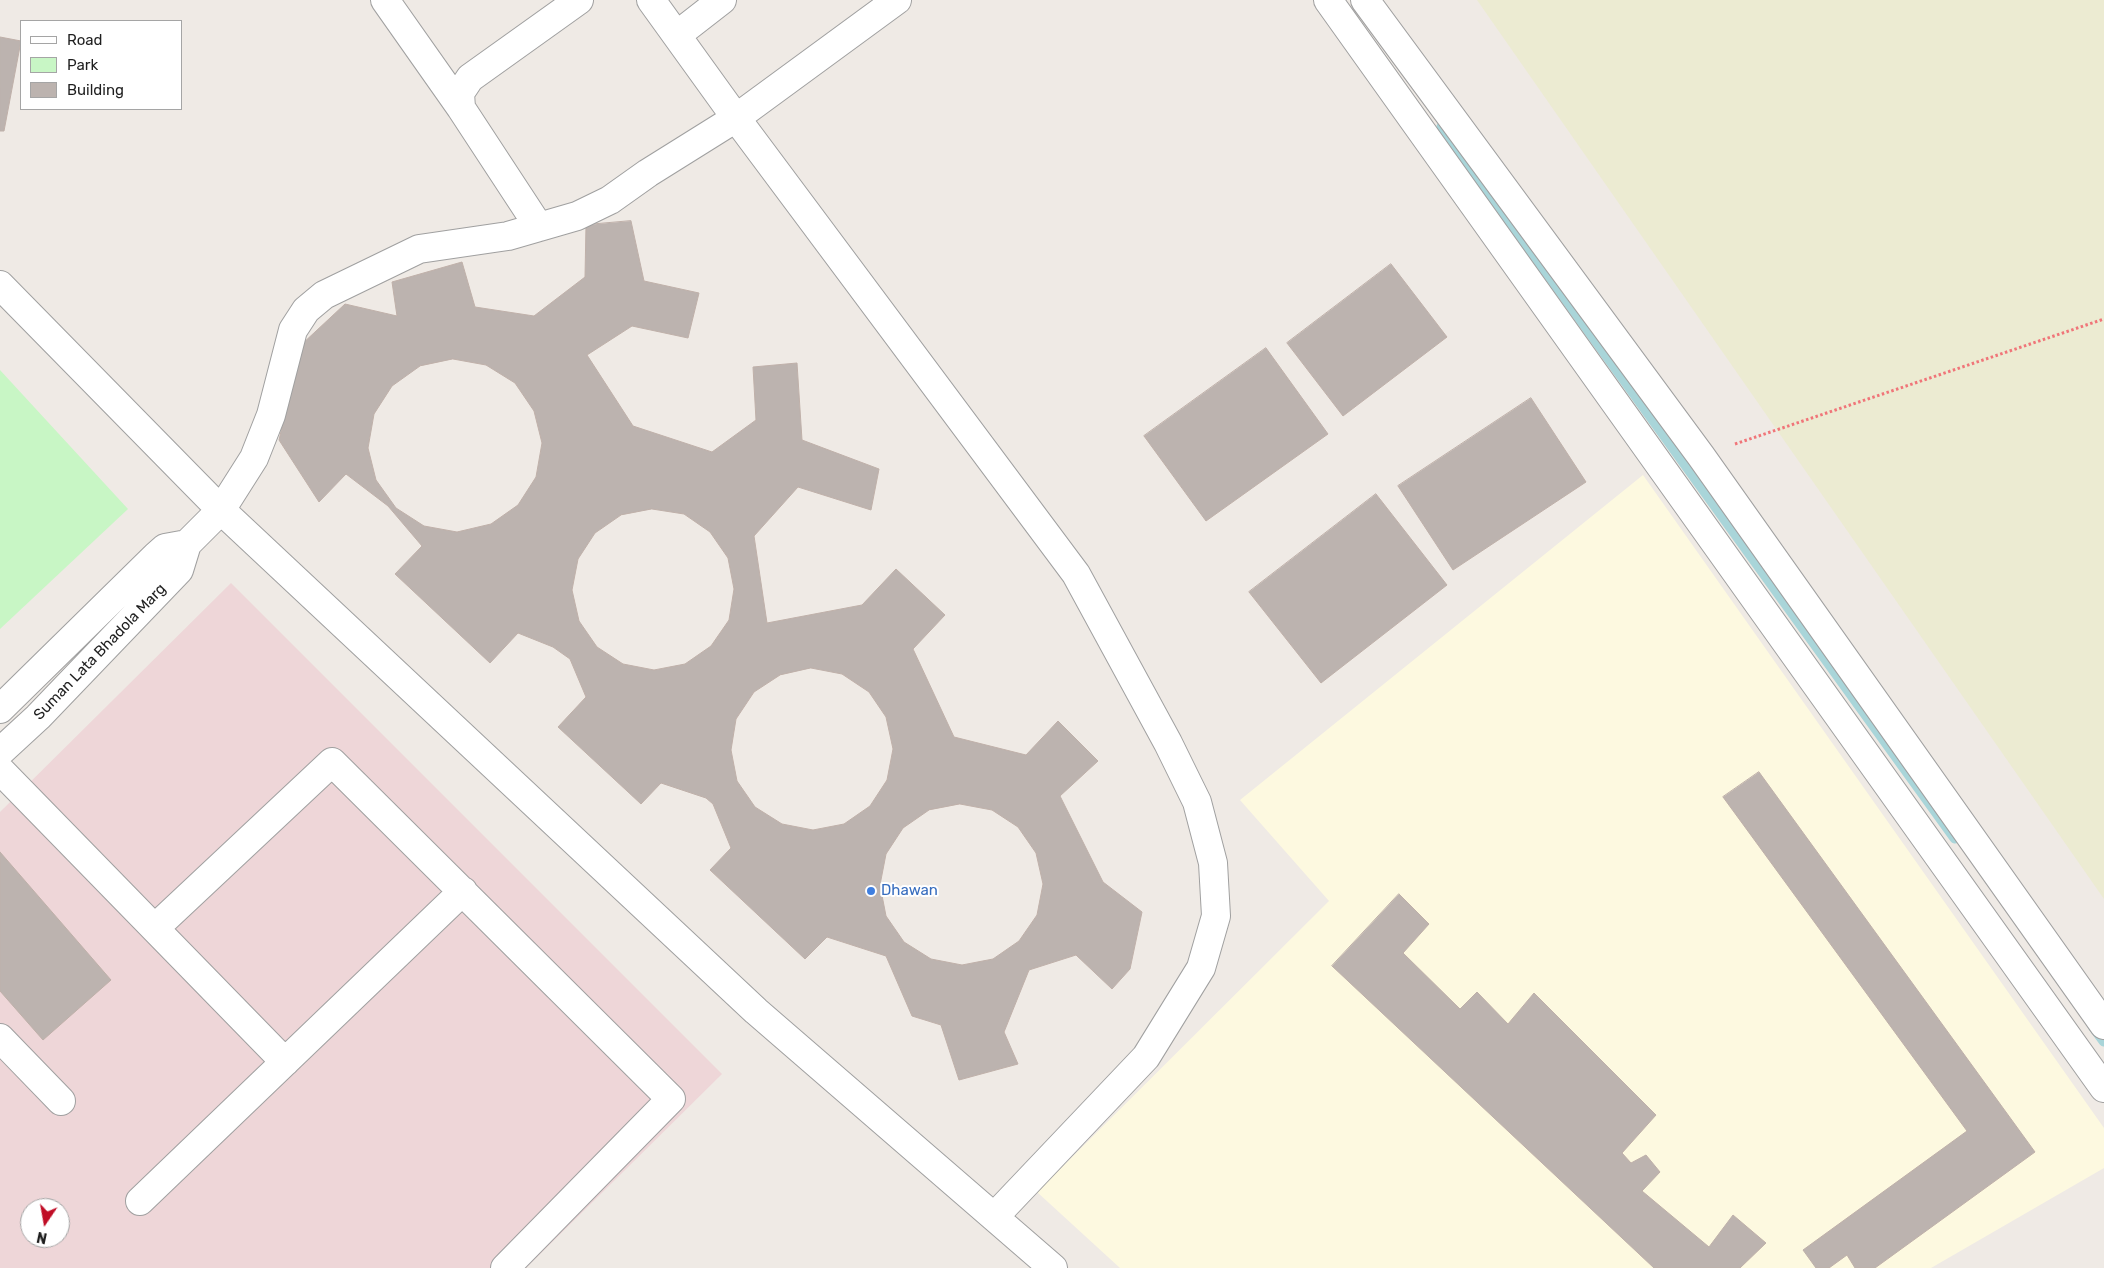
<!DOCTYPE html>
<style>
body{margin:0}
#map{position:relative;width:2104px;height:1268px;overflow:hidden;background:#efeae5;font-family:Rubik,sans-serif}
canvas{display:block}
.legend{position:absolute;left:20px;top:20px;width:162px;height:90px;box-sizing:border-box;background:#fff;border:1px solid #a5a5a5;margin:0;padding:6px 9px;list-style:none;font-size:15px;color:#1f1f1f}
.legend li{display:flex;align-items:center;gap:10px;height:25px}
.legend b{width:25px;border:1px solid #a5a5a5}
.north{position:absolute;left:20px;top:1198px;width:50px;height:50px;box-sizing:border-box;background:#fff;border:1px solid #a5a5a5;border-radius:50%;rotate:192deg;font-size:14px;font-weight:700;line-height:20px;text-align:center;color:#1f1f1f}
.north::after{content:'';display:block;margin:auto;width:18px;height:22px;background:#c00d26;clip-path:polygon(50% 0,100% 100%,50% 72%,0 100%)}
</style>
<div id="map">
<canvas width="2104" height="1268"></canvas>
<ul class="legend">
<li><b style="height:6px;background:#fff"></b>Road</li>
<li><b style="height:14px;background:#c8f6c5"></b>Park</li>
<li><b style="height:14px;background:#bcb3af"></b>Building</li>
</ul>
<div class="north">N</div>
</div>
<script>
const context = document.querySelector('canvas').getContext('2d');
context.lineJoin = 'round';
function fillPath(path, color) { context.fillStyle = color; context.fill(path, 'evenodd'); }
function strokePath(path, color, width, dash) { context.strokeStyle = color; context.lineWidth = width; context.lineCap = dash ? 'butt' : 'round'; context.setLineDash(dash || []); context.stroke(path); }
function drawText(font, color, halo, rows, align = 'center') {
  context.font = font + ' Rubik,sans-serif'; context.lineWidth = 4; context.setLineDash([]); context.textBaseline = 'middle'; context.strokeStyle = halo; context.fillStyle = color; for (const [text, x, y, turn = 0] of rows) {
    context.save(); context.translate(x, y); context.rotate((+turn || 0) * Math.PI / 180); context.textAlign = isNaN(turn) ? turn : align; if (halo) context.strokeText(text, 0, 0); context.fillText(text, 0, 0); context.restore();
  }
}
const commercial = new Path2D(`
 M 231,583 L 722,1074 L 526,1268 L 0,1268 L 0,812 ZM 30,1208 L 60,1208 L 60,1238 L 30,1238 Z`);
const education = new Path2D(`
 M 1643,475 L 2104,1128 L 2104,1168 L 1931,1268 L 1120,1268 L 1037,1192 L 1329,901 L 1240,800 Z`);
const farmland = new Path2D(`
 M 1477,0 L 2104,0 L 2104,899 Z`);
const park = new Path2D(`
 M 0,370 L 128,509 L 0,629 Z`);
const stream = new Path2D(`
 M 1442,127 L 1955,838
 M 2093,1026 L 2104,1041`);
const building = new Path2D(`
 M 0,37 L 21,41 L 4,131 L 0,131 Z
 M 631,221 L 644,281 L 699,293 L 688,338 L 632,326 L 587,355 L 633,426 L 712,452 L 756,420 L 753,367 L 797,363 L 802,440 L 879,469 L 871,510 L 798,487 L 754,536 L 767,623 L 862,605 L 896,569 L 945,615 L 913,649 L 954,737 L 1026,755 L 1058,721 L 1098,761 L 1060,796 L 1103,882 L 1142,912 L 1130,969 L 1112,989 L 1076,955 L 1029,970 L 1004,1032 L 1018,1064 L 959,1080 L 941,1025 L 912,1016 L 886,956 L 827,937 L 805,959 L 710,870 L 731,848 L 713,804 L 706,798 L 661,783 L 641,804 L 558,727 L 586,697 L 570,659 L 553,647 L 518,633 L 490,663 L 395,574 L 422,546 L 388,506 L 346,474 L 319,502 L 279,440 L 301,345 L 345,304 L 397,316 L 392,282 L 462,262 L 475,307 L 534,316 L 585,277 L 586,225 ZM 453,359 L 486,365 L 515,383 L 534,411 L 542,443 L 536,477 L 518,505 L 491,524 L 457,532 L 424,526 L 396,508 L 376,480 L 368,448 L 374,414 L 392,386 L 420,366 ZM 652,509 L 684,514 L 710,532 L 728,558 L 734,589 L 729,620 L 711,646 L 685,664 L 654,670 L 623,664 L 597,647 L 579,621 L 572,590 L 578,559 L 595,533 L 621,515 ZM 811,668 L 842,674 L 869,692 L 886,717 L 893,749 L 887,780 L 870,806 L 844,824 L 813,830 L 782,824 L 755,807 L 737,781 L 731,750 L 736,719 L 754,692 L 780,675 ZM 960,804 L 992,810 L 1018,827 L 1036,853 L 1043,884 L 1037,915 L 1019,941 L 993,959 L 962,965 L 931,959 L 904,942 L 886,916 L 880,885 L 886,854 L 903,828 L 929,810 Z
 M 1391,264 L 1447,337 L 1343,416 L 1287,343 Z
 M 1266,348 L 1328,434 L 1206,521 L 1144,436 Z
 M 1531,398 L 1586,482 L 1453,570 L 1398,486 Z
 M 1376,494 L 1447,585 L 1321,683 L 1249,592 Z
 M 1759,772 L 2035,1152 L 1875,1268 L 1855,1268 L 1847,1255 L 1829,1268 L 1816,1268 L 1803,1250 L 1967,1131 L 1723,797 Z
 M 0,852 L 111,980 L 43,1040 L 0,991 Z
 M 1399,894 L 1429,924 L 1403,953 L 1460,1009 L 1477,992 L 1508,1024 L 1534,993 L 1656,1115 L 1622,1153 L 1631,1163 L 1646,1155 L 1660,1172 L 1642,1191 L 1709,1247 L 1733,1215 L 1766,1243 L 1740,1268 L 1654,1268 L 1332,966 Z`);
const path = new Path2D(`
 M 1735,444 L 2104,319`);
const minor = new Path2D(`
 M 385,0 L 461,108
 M 651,0 L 736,118 L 1076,574 L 1168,743 L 1197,802 L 1213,863 L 1216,916 L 1201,968 L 1146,1057 L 995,1216
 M 1328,0 L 2104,1088
 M 1365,0 L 1701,456 L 2104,1025
 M 677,35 L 722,0
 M 539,227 L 461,108 L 460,93 L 470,78 L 579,0
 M 0,285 L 221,510 L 756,1011 L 1053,1268
 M 0,709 L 156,556 L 165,548 L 187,544
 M 0,752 L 38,717 L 179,570 L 187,544 L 221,510 L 254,458 L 271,415 L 293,330 L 306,310 L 324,295 L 419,249 L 508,236 L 577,216 L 610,200 L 648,173 L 736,118 L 897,0
 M 0,770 L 285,1062
 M 155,928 L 332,762 L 671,1099 L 505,1268
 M 0,1038 L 61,1101
 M 140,1201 L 463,891`);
const markers = [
 [871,891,5,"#3f7fe0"]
];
const streetNames = [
 ["Suman Lata Bhadola Marg",100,652,-46]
];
const shopNames = [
 ["Dhawan",881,891]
];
fillPath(commercial, '#eed6d8');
fillPath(education, '#fdf9e0');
fillPath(farmland, '#ecebd2');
fillPath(park, '#c8f6c5');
strokePath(stream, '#a9d5d9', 11);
fillPath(building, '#bcb3af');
strokePath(building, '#bfb0a9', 1);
strokePath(minor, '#a0a0a0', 30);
strokePath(path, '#f07579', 3, [2.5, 2.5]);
strokePath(minor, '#fff', 28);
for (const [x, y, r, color] of markers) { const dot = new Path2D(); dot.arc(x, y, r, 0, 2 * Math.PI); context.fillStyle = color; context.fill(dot); strokePath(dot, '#fff', 2); }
drawText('15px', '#1f1f1f', '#fff', streetNames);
drawText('15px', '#366cbe', '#fff', shopNames, 'left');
</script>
